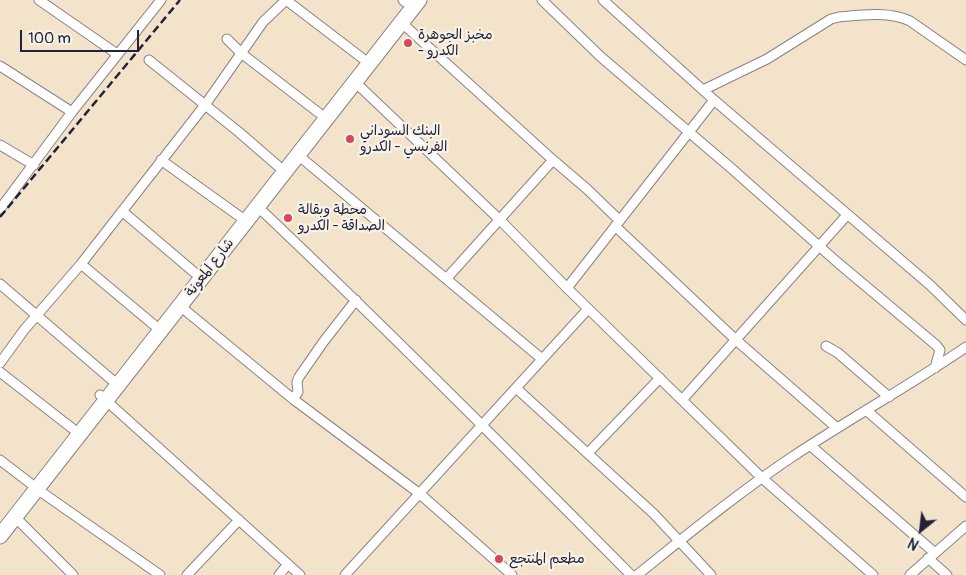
<!DOCTYPE html>
<meta charset="utf-8">
<style>
body{margin:0}
#map{position:relative;width:966px;height:575px;overflow:hidden;background:#f4e3cb;font-family:Pangolin,sans-serif}
canvas{display:block}
.north{position:absolute;left:896px;top:505px;width:50px;height:50px;-webkit-text-stroke:4px #f7f3e8;paint-order:stroke;rotate:209deg;font-size:14px;font-weight:700;line-height:20px;text-align:center;color:#22223b}
.north::after{content:'';display:block;margin:auto;width:18px;height:22px;background:#22223b;clip-path:polygon(50% 0,100% 100%,50% 72%,0 100%)}
.scale{position:absolute;left:20px;top:30px;width:119px;height:22px;box-sizing:border-box;border:2px solid #22223b;border-top:0;padding-left:6px;font-size:15px;line-height:18px;white-space:nowrap;color:#22223b;-webkit-text-stroke:4px #f7f3e8;paint-order:stroke}
</style>
<div id="map">
<canvas width="966" height="575"></canvas>
<div class="north">N</div>
<div class="scale">100 m</div>
</div>
<script>
const context = document.querySelector('canvas').getContext('2d');
context.lineJoin = 'round';
function strokePath(path, color, width, dash) { context.strokeStyle = color; context.lineWidth = width; context.lineCap = dash ? 'butt' : 'round'; context.setLineDash(dash || []); context.stroke(path); }
function drawText(font, color, halo, rows, align = 'center') {
  context.font = font + ' Pangolin,"Playpen Sans Arabic",sans-serif'; context.lineWidth = 4.5; context.setLineDash([]); context.textBaseline = 'middle'; context.strokeStyle = halo; context.fillStyle = color; for (const [text, x, y, turn = 0] of rows) {
    context.save(); context.translate(x, y); context.rotate((+turn || 0) * Math.PI / 180); context.textAlign = isNaN(turn) ? turn : align; if (halo) context.strokeText(text, 0, 0); context.fillText(text, 0, 0); context.restore();
  }
}
const minor = new Path2D(`
 M 39,0 L 117,54
 M 286,0 L 362,58
 M 403,0 L 405,2
 M 542,0 L 601,57 L 731,168 L 837,262 L 936,345 L 940,350 L 935,368
 M 603,0 L 714,100 L 930,285 L 966,320
 M 402,23 L 553,160 L 587,189 L 619,220
 M 227,39 L 241,53 L 319,113
 M 149,60 L 240,133 L 278,166
 M 0,66 L 72,112
 M 355,82 L 499,219 L 567,288 L 762,478 L 873,575
 M 703,90 L 767,59 L 831,19 L 839,17 C 861,15 889,11 910,21 L 966,60
 M 0,145 L 34,165
 M 298,155 L 542,359
 M 161,160 L 239,216
 M 258,207 C 385,327 508,451 631,575
 M 0,209 L 72,112 L 161,0
 M 122,211 L 195,273
 M 615,226 L 736,340 L 837,428
 M 81,264 L 154,325
 M 447,278 L 553,160
 M 0,284 L 112,380
 M 567,288 L 714,100
 M 180,306 L 293,399 L 420,494 L 512,575
 M 826,346 L 838,353 L 889,397
 M 0,363 L 24,330 L 81,264 L 205,105 L 263,22 L 286,0
 M 0,372 L 73,429
 M 516,388 L 654,514 L 711,575
 M 100,395 L 300,575
 M 293,399 L 298,392 L 297,382 L 299,377 L 324,341 L 356,300
 M 682,400 L 847,215
 M 866,410 L 966,497
 M 811,446 L 935,553
 M 588,453 L 660,378
 M 0,460 L 30,483
 M 37,489 L 160,575
 M 15,517 L 73,575
 M 928,558 L 947,575
 M 187,575 L 239,520
 M 279,575 L 288,564
 M 345,575 L 588,309
 M 637,575 C 687,535 738,493 792,457 C 849,419 909,386 966,347
 M 910,575 L 966,526`);
const trunk = new Path2D(`
 M 0,536 L 419,0`);
const rail = new Path2D(`
 M 0,217 L 180,0`);
const markers = [
 [408,43,5,"#d1495b"],
 [350,139,5,"#d1495b"],
 [288,218,5,"#d1495b"],
 [499,559,5,"#d1495b"]
];
const poiNames = [
 ["مخبز الجوهرة",418,35],
 ["- الكدرو",418,51],
 ["البنك السوداني",360,131],
 ["الفرنسي - الكدرو",360,147],
 ["محطة وبقالة",298,210],
 ["الصداقة - الكدرو",298,226],
 ["مطعم المنتجع",509,559]
];
const streetNames = [
 ["شارع المعونة",210,268,-52]
];
strokePath(minor, '#8b8283', 11);
strokePath(trunk, '#8b8283', 17);
strokePath(minor, '#fff', 9);
strokePath(trunk, '#fff', 15);
strokePath(rail, '#22223b', 2.5, [8, 4]);
for (const [x, y, r, color] of markers) { const dot = new Path2D(); dot.arc(x, y, r, 0, 2 * Math.PI); context.fillStyle = color; context.fill(dot); strokePath(dot, '#f7f3e8', 2); }
drawText('14px', '#22223b', '#f7f3e8', poiNames, 'left');
drawText('14px', '#22223b', '#f7f3e8', streetNames);
</script>
